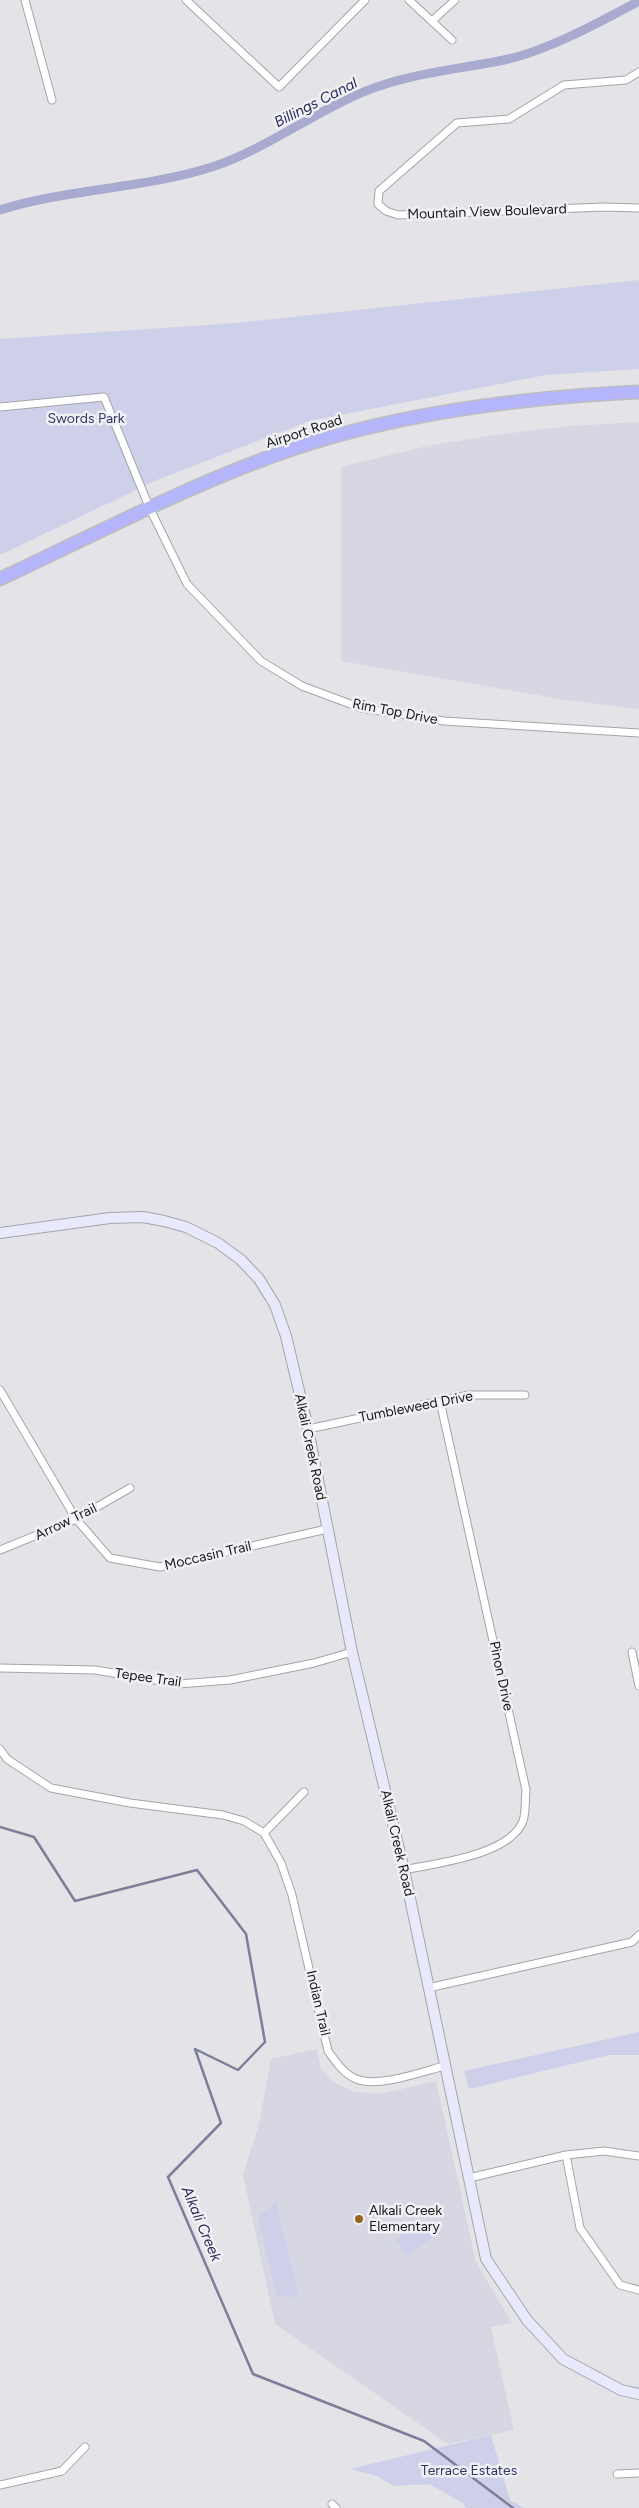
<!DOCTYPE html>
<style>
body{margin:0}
canvas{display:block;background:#e3e3e8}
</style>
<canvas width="639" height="2508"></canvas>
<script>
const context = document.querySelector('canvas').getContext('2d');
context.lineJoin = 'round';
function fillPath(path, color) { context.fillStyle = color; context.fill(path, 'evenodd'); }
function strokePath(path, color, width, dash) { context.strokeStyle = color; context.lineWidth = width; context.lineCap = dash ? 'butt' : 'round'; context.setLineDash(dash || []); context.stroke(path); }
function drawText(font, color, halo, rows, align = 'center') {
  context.font = font + ' Figtree,sans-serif'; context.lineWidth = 5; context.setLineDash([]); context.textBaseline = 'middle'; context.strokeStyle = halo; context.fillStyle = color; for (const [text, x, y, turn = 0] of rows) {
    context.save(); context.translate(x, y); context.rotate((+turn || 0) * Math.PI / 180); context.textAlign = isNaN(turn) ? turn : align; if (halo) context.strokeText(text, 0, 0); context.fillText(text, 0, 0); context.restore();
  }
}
const built = new Path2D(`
 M 639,422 L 639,709 L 566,700 L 341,661 L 341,467 L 427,446 L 494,435 L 570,426 Z
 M 317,2049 L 321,2069 L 333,2082 L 354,2092 L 380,2094 L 436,2081 L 476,2262 L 512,2323 L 491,2327 L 514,2430 L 448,2444 L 275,2324 L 243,2175 L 259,2124 L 271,2059 Z`);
const green = new Path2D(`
 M 639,280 L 639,369 L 546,375 L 309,421 L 157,480 L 0,555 L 0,339 L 236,323 Z
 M 639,2032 L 639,2055 L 609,2055 L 469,2089 L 464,2071 Z
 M 276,2202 L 300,2298 L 276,2295 L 258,2216 Z
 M 422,2222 L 433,2237 L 406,2255 L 396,2240 Z
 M 491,2435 L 510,2500 L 524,2508 L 466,2508 L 463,2503 L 429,2484 L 394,2486 L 377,2476 L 350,2469 Z`);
const stream = new Path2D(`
 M 0,1827 L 34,1837 L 75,1901 L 197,1870 L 246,1934 L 265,2042 L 238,2070 L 195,2049 L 221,2123 L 168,2177 L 253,2374 L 424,2441 L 513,2508`);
const canal = new Path2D(`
 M 0,210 C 70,188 145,189 215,166 C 276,145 327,101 389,83 C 427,71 466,68 504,60 C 547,51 600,22 639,1`);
const street = new Path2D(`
 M 25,0 L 52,100
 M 186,0 L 279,87 L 365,0
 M 409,0 L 452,40
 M 432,21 L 455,0
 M 639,72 L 626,80 L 564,85 L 509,119 L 457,123 L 379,191 L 378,204 L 386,211 L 398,215 L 604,207 L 639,208
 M 0,407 L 104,397 L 150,509 L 187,584 L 261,661 L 302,686 L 361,708 L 444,721 L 639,733
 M 0,1390 L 76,1519 L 110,1558 L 160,1567 L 327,1529
 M 308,1429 L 469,1395 L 525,1395
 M 0,1550 L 76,1519 L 130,1488
 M 632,1652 L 639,1686
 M 0,1668 L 95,1670 L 179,1684 L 230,1680 L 314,1663 L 352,1652
 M 0,1749 L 7,1759 L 51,1788 L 130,1803 L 223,1815 L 244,1821 L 264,1833 L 281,1863 L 292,1895 L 328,2051 C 335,2061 344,2074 356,2079 C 378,2088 421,2072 444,2066
 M 264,1833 L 304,1792
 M 404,1870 C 436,1863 509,1856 523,1821 C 526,1813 525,1799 526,1790 L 440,1401
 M 428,1988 L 632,1942 L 639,1935
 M 566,2155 L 580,2228 L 620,2285 L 639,2290
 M 469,2178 L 566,2155 L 604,2151 L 639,2156
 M 617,2474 L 639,2473
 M 0,2485 L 62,2471 L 85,2447
 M 332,2504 L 336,2508`);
const secondary = new Path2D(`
 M 0,1233 L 110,1218 L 143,1217 L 164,1221 L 186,1227 L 218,1243 L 241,1260 L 259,1279 L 275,1305 L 286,1336 L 308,1429 L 352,1652 L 404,1870 L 486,2259 L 527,2320 L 563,2359 L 621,2390 L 639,2394`);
const highway = new Path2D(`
 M 0,579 C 101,532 205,476 311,443 C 415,411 531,397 639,392`);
const markers = [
 [359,2219,5,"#99631b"]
];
const streetNames = [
 ["Mountain View Boulevard",487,212,-2],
 ["Airport Road",304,432,-18],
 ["Rim Top Drive",395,712,11],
 ["Tumbleweed Drive",416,1407,-11],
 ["Alkali Creek Road",310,1447,78],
 ["Arrow Trail",66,1522,-26],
 ["Moccasin Trail",208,1556,-13],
 ["Pinon Drive",501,1676,78],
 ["Tepee Trail",148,1678,8],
 ["Alkali Creek Road",397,1843,77],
 ["Indian Trail",318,2003,77]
];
const parkNames = [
 ["Swords Park",86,419],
 ["Terrace Estates",469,2471]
];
const poiNames = [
 ["Alkali Creek",369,2211],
 ["Elementary",369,2227]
];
const waterNames = [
 ["Billings Canal",316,103,-27],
 ["Alkali Creek",201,2224,67]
];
fillPath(built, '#d7d7e3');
fillPath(green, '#ced0ea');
strokePath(stream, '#7d7e98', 2.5);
strokePath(canal, '#a9aacf', 9);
strokePath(street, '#a5a5a9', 9);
strokePath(secondary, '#a5a5a9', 12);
strokePath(highway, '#bebebf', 15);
strokePath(street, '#fff', 7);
strokePath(secondary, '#e9e9fe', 10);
strokePath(highway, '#b5b5fb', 12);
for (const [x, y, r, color] of markers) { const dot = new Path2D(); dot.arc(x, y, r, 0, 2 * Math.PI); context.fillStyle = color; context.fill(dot); strokePath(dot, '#f0f1f5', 2); }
drawText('14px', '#171719', '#f0f1f5', streetNames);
drawText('14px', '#383566', '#f0f1f5', parkNames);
drawText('14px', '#171719', '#f0f1f5', poiNames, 'left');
drawText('italic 15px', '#2d2a59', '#f0f1f5', waterNames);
</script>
